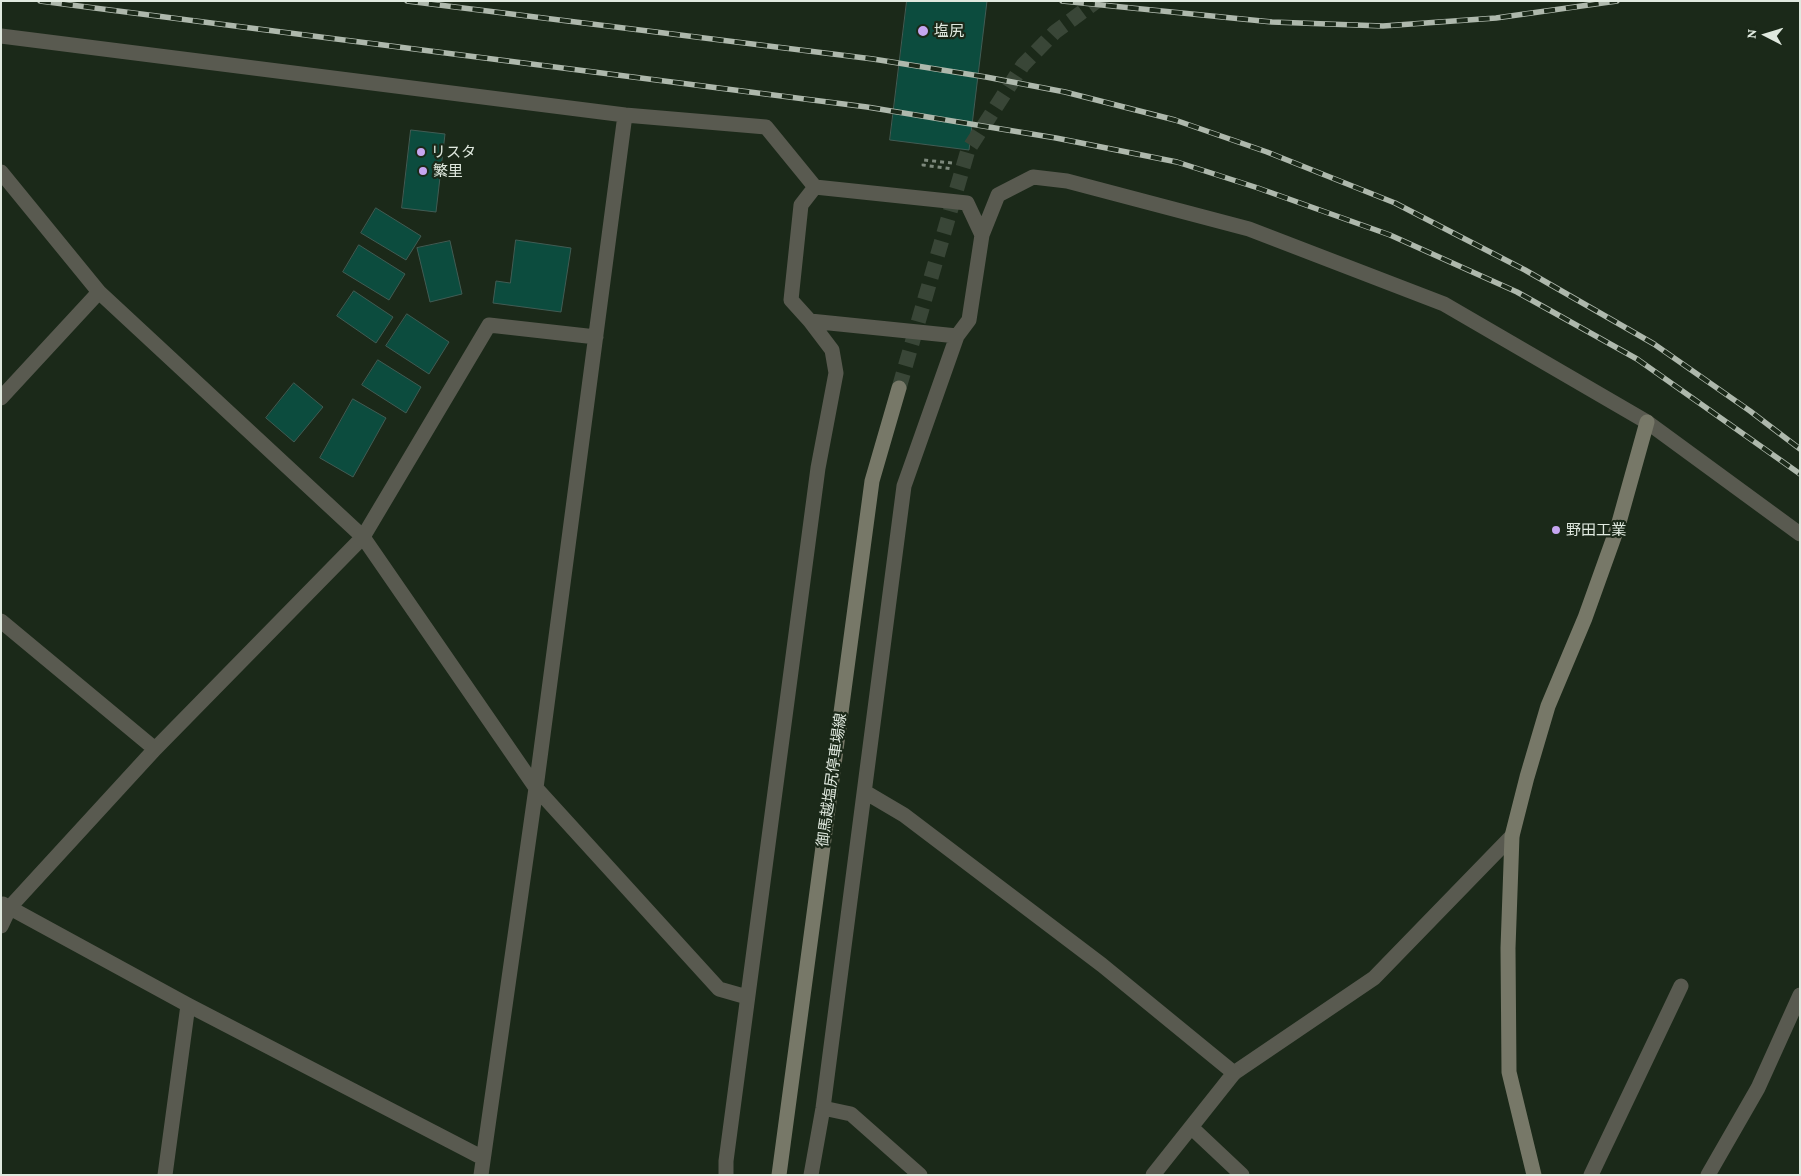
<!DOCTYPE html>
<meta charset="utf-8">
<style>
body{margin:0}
#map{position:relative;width:1801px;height:1176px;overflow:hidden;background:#1b2919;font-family:"Crimson Pro",serif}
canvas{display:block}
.frame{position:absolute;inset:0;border:2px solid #e0e9df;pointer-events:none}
.north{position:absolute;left:1741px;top:10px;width:50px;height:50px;-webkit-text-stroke:4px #1b2919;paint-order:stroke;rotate:275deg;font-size:14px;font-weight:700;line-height:20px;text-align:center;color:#e0e9df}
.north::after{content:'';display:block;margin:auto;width:18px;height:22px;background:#e0e9df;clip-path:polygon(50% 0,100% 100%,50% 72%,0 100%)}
</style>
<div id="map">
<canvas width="1801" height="1176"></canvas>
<div class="frame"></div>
<div class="north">N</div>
</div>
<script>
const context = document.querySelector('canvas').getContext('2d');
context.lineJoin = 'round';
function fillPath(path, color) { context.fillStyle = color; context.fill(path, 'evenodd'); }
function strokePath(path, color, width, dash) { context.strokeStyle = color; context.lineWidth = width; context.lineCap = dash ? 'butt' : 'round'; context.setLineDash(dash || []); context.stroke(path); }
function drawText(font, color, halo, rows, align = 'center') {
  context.font = font + ' "Crimson Pro","Noto Sans JP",serif'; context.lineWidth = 4.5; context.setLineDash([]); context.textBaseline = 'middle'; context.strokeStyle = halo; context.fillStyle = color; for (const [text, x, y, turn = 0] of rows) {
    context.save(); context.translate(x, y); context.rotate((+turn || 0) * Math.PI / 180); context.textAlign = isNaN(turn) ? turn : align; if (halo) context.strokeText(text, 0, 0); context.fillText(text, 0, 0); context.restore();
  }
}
const building = new Path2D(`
 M 907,1 L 987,1 L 969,150 L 890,140 Z
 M 411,130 L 445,134 L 436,212 L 402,208 Z
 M 376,208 L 421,236 L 406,260 L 361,233 Z
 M 516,240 L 571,248 L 561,312 L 493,303 L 496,281 L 510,283 Z
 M 450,241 L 462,294 L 430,302 L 417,248 Z
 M 359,245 L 405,274 L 389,300 L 343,272 Z
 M 354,291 L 393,317 L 376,343 L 337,316 Z
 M 407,314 L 449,342 L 429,374 L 386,346 Z
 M 378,360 L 421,387 L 406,413 L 362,385 Z
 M 294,383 L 323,407 L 294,442 L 266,418 Z
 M 353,399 L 386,418 L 353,477 L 320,458 Z`);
const secondaryTunnel = new Path2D(`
 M 899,388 L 968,150 L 1023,65 L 1055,32 L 1097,1`);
const path = new Path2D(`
 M 952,163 L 924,160 L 923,165 L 953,169`);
const lane = new Path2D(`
 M 1234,1073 L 1374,978 L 1512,836`);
const street = new Path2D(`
 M 1,36 L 625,115 L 766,127 L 815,187 L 967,203 L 982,235 L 969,320 L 957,336 L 904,486 L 823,1108 L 811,1175
 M 1,172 L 99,292 L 363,537 L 536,788 L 719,989 L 747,997
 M 982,235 L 998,195 L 1033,177 L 1067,181 L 1249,229 L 1444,304 L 1647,422 L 1800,534
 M 810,321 L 957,336
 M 1,398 L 99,292
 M 1,621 L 155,749
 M 865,792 L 904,815 L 1102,965 L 1234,1073 L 1153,1175
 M 3,904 L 188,1005 L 483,1158
 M 1,926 L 10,907 L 155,749 L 363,537 L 489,325 L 596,337
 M 823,1108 L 851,1114 L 920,1175
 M 1191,1127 L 1242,1175
 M 165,1175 L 188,1005
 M 481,1175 L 536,788 L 625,115
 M 726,1175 L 726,1161 L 818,468 L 836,373 L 832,350 L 810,321 L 791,300 L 801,205 L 815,187
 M 1591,1175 L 1681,986
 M 1708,1175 L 1758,1088 L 1800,995`);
const secondary = new Path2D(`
 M 779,1175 L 872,481 L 899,388
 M 1534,1175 L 1509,1072 L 1508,948 L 1512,836 L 1527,777 L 1548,706 L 1585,618 L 1618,526 L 1647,422`);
const rail = new Path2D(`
 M 40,1 L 867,107 L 1056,138 L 1177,162 L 1258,188 L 1390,235 L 1517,292 L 1637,359 L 1800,474
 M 407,1 L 873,59 L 986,77 L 1065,92 L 1175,120 L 1267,152 L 1395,203 L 1525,270 L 1654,344 L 1750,411 L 1800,449
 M 1062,1 L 1272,22 L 1383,26 L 1496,18 L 1617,1`);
const markers = [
 [923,31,6,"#c6a6f0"],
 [421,152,5,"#c6a6f0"],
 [423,171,5,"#c6a6f0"],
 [1556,530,5,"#c6a6f0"]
];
const poiNames = [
 ["塩尻",934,31],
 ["リスタ",431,152],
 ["繁里",433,171],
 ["野田工業",1566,530]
];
const streetNames = [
 ["御馬越塩尻停車場線",832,780,-82]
];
fillPath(building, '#0c4c3e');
strokePath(building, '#415c54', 1);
strokePath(secondaryTunnel, '#394637', 15, [15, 8]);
strokePath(path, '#7d897c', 3, [4, 4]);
strokePath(lane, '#595a50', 15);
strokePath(street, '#595a50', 15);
strokePath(secondary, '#777868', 15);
strokePath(rail, '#aeb8ac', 5.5);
strokePath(rail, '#1b2919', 4, [11]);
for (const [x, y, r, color] of markers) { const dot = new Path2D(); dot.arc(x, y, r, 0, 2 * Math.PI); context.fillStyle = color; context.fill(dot); strokePath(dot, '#1b2919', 2); }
drawText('15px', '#e0e9df', '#1b2919', poiNames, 'left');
drawText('15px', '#e0e9df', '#1b2919', streetNames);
</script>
